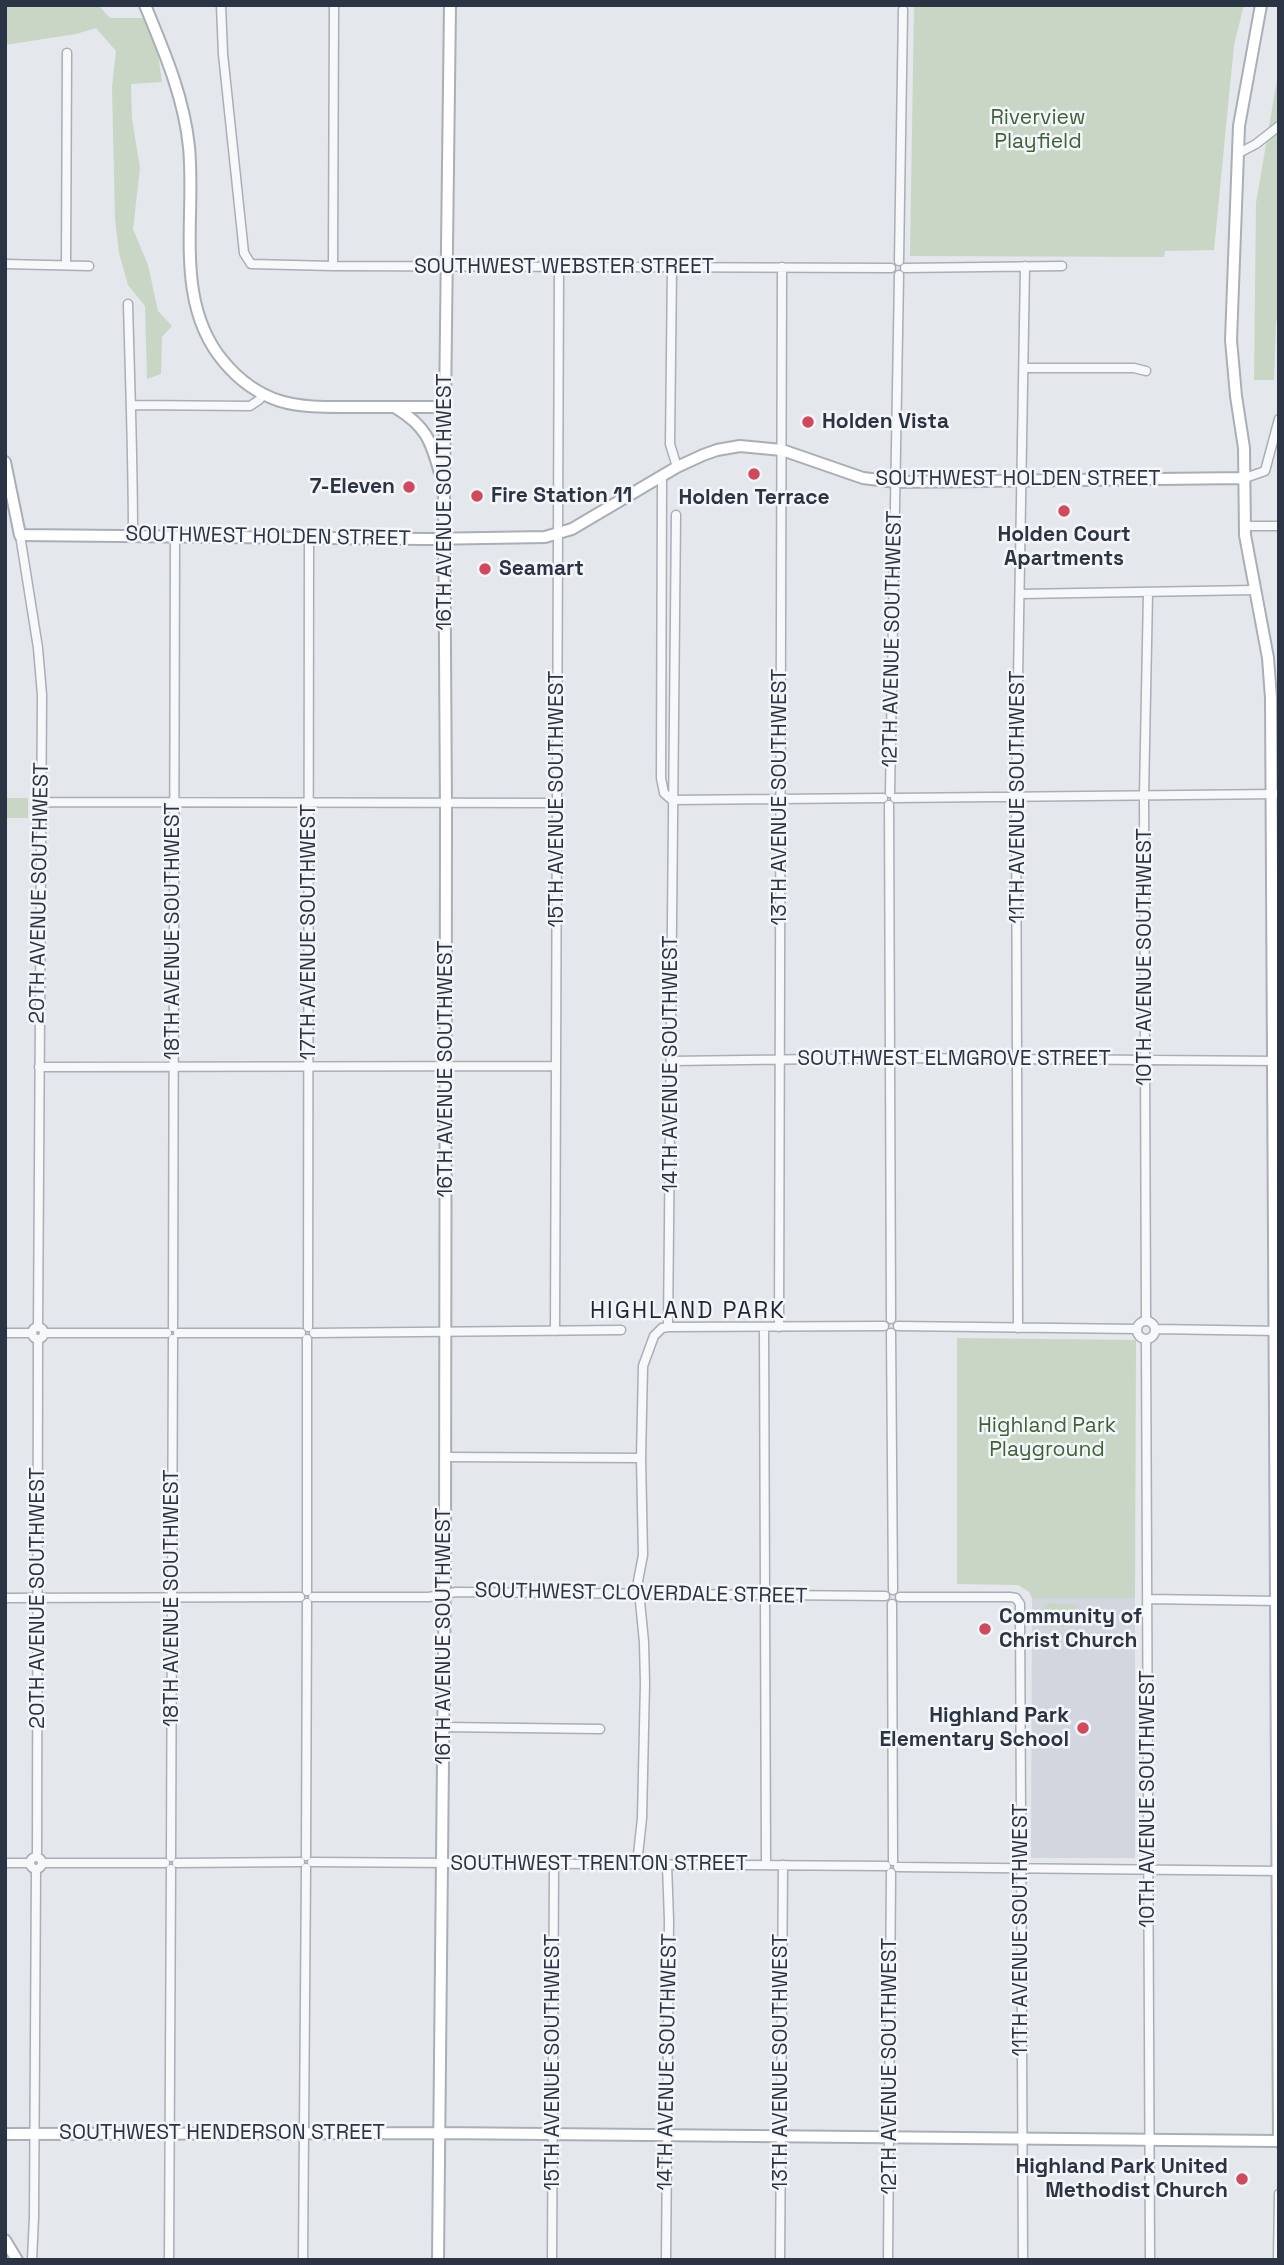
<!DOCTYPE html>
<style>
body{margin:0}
#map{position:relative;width:1284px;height:2265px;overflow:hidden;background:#e4e7ec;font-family:"Space Grotesk",sans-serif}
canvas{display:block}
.frame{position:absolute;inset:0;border:7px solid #2b3445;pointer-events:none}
</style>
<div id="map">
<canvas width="1284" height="2265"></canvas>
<div class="frame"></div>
</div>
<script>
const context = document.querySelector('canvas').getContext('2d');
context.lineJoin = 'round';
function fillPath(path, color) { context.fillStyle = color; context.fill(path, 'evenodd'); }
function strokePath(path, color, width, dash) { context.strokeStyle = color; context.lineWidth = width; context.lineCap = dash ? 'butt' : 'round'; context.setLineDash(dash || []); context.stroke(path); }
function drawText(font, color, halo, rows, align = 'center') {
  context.font = font + ' "Space Grotesk",sans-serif'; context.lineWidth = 5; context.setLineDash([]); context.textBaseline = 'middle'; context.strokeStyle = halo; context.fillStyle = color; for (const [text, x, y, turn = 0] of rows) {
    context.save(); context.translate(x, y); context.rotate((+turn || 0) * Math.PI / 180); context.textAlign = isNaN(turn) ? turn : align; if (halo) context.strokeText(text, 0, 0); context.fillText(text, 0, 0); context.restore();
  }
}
const built = new Path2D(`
 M 1032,1598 L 1135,1598 L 1135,1858 L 1031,1858 Z`);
const green = new Path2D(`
 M 5,5 L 98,5 L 110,18 L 144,18 L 157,47 L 162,82 L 131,84 L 132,119 L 140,168 L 133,229 L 148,265 L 158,311 L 172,326 L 162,337 L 161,374 L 147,379 L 145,306 L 128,285 L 119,253 L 115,219 L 112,87 L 116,51 L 96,28 L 76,34 L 5,45 Z
 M 914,5 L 1244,5 L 1234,45 L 1214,250 L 1165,251 L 1164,257 L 910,256 Z
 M 1279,68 L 1279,320 L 1276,321 L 1274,380 L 1254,380 L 1256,203 Z
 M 5,798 L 28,798 L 28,818 L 5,818 Z
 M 957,1338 L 1136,1340 L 1135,1598 L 1032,1598 L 1029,1592 L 1018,1585 L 957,1584 Z
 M 1049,1603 L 1076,1605 L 1077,1626 L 1044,1627 L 1038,1619 L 1039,1612 Z`);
const street = new Path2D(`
 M 221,5 L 223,54 L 244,253 L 251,264 L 333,266 L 891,268
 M 1237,154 L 1256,144 L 1279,126
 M 899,261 L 903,10
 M 5,264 L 89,266
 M 66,265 L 67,53
 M 333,266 L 334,5
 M 672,268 L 670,444 L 677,467
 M 905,268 L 1062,266
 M 128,304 C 130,381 133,458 133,535
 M 1024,368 L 1134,368 L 1146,371
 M 132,405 L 250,406 L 259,400 L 264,394
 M 662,476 L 661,778 L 664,793 L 672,800
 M 1245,478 L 1265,471 L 1279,419
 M 1245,526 L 1279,526
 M 20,535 L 38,648 L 42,695 L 38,1327
 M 1020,594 L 1255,590
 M 890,793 L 899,275
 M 895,798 L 1279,794
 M 672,800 L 883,798
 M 41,802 L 557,803
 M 889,805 L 891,1319
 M 672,1061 L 891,1058 L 1279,1061
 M 39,1067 L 556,1066
 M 1146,1321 L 1144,795 L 1148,593
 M1137 1330a9 9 0 1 1 18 0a9 9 0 1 1-18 0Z
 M 898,1326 L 1137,1329
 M32 1333a6 6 0 1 1 12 0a6 6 0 1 1-12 0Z
 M 173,1327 L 175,535
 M 308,1327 L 309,537
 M 668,1327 L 676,515
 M 764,1327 L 766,1865
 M 779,1327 L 782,267
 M 1018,1328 L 1016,796 L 1025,266
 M 1155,1329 L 1279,1331
 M 555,1331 L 559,267
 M 5,1333 L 31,1333
 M 44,1333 L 167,1333
 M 178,1333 L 301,1333
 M 314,1333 L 621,1330
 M 891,1333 L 893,1590
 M 1146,1339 L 1150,2260
 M 445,1457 L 641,1458
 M 307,1591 L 307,1339
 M 313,1597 L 429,1597 L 456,1592 L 885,1596
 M 900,1597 L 1010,1597 L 1016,1598 L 1020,1604 L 1023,2260
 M 5,1598 L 300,1597
 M 1147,1599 L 1279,1601
 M 892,1604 L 893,1861
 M 443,1727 L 600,1729
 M 306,1856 L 307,1603
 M30 1863a6 6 0 1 1 12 0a6 6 0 1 1-12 0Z
 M 37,1857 L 38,1339
 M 171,1857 L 173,1339
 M 312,1862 L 886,1866
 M 5,1863 L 30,1863
 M 42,1863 L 165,1863
 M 177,1863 L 300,1862
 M 637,1864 L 642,1818 L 645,1683 L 644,1642 L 638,1581 L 643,1555 L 641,1458 L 643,1366 L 654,1336 L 662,1328 L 668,1327 L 884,1326
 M 898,1867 L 1279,1871
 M 32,2260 L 34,2217 L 36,1869
 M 169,2260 L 171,1869
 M 303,2260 L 306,1868
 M 552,2260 L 554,1864
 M 666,2260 L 669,1920 L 667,1865
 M 780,2260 L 783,1865
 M 888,2260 L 891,1873
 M 1278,2260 L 1279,2194`);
const secondary = new Path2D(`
 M 145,5 C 164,51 184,97 189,147 C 196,219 173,302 224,362 C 239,380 258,394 280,401 C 303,408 330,407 354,407 C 384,407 414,407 444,407
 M 1261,5 L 1239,126 L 1231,340 L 1236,396 L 1244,448 L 1245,535 L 1268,658 L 1271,698 L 1279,2142
 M 396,408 C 426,426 431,441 440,473
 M 5,462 L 20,535 L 425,539 L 545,537 L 572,529 L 677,467 L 703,455 L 717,450 L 740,446 L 782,450 L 863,478 L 896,482 L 1245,478
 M 5,2134 L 439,2133 L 1278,2141
 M 5,2240 L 17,2260
 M 438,2260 L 445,1559 L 446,811 L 444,489 L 450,5`);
const markers = [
 [808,422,7,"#d1495b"],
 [754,474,7,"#d1495b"],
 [409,487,7,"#d1495b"],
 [477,496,7,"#d1495b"],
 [1064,511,7,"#d1495b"],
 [485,569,7,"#d1495b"],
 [985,1629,7,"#d1495b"],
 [1083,1728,7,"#d1495b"],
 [1242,2179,7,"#d1495b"]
];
const parkNames = [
 ["Riverview",1038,118],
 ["Playfield",1038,142],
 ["Highland Park",1047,1426],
 ["Playground",1047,1450]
];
const streetNames = [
 ["SOUTHWEST WEBSTER STREET",564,267],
 ["SOUTHWEST HOLDEN STREET",1018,479],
 ["16TH AVENUE SOUTHWEST",445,502,-90],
 ["SOUTHWEST HOLDEN STREET",268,537,1],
 ["12TH AVENUE SOUTHWEST",893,639,-89],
 ["13TH AVENUE SOUTHWEST",780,797,-90],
 ["11TH AVENUE SOUTHWEST",1018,797,-90],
 ["15TH AVENUE SOUTHWEST",557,799,-90],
 ["20TH AVENUE SOUTHWEST",40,893,-89],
 ["18TH AVENUE SOUTHWEST",173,931,-90],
 ["17TH AVENUE SOUTHWEST",309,932,-90],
 ["10TH AVENUE SOUTHWEST",1145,957,-90],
 ["SOUTHWEST ELMGROVE STREET",954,1059],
 ["14TH AVENUE SOUTHWEST",671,1064,-90],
 ["16TH AVENUE SOUTHWEST",446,1069,-90],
 ["SOUTHWEST CLOVERDALE STREET",641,1594,1],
 ["20TH AVENUE SOUTHWEST",38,1598,-90],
 ["18TH AVENUE SOUTHWEST",172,1598,-90],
 ["16TH AVENUE SOUTHWEST",444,1636,-90],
 ["10TH AVENUE SOUTHWEST",1148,1799,-90],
 ["SOUTHWEST TRENTON STREET",599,1864],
 ["11TH AVENUE SOUTHWEST",1021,1930,-90],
 ["15TH AVENUE SOUTHWEST",553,2062,-90],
 ["14TH AVENUE SOUTHWEST",668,2062,-89],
 ["13TH AVENUE SOUTHWEST",781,2062,-90],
 ["12TH AVENUE SOUTHWEST",890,2066,-90],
 ["SOUTHWEST HENDERSON STREET",222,2133]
];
const poiNames = [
 ["Holden Vista",822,422],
 ["7-Eleven",395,487,"right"],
 ["Fire Station 11",491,496],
 ["Holden Terrace",754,498,"center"],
 ["Holden Court",1064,535,"center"],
 ["Apartments",1064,559,"center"],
 ["Seamart",499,569],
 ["Community of",999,1617],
 ["Christ Church",999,1641],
 ["Highland Park",1069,1716,"right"],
 ["Elementary School",1069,1740,"right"],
 ["Highland Park United",1228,2167,"right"],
 ["Methodist Church",1228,2191,"right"]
];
const neighbourhoodNames = [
 ["HIGHLAND PARK",688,1312]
];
fillPath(built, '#d2d6de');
fillPath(green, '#c9d6c5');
strokePath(street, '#a9aeb7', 11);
strokePath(secondary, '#a9aeb7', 14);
strokePath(street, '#f7f8fa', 8);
strokePath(secondary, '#fff', 10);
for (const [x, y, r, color] of markers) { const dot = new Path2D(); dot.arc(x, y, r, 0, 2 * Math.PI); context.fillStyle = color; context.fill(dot); strokePath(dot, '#f4f6f9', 2.5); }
drawText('21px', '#3f6138', '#f4f6f9', parkNames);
drawText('21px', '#2b3445', '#f4f6f9', streetNames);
drawText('bold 21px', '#2b3445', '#f4f6f9', poiNames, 'left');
context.letterSpacing = '2px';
drawText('23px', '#1d2536', '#f4f6f9', neighbourhoodNames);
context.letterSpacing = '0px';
</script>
